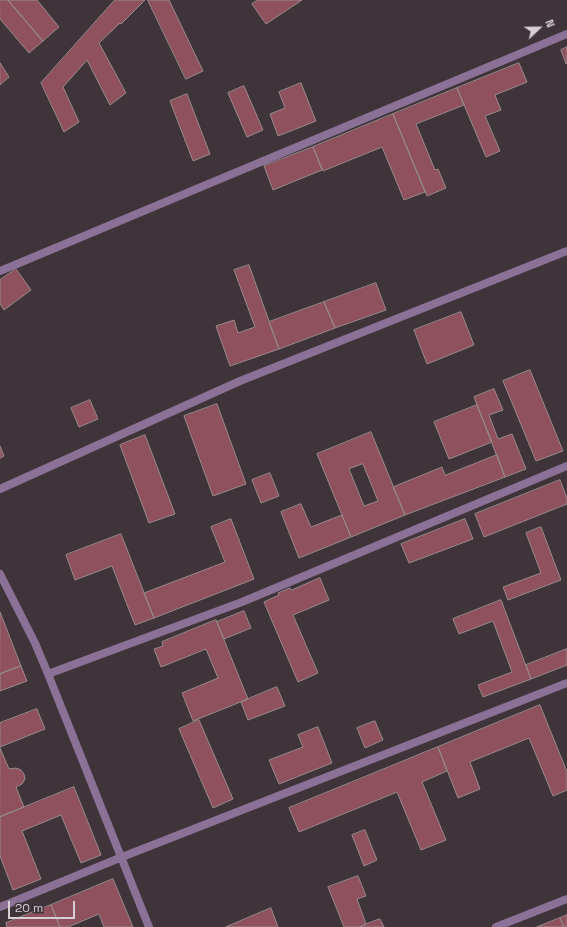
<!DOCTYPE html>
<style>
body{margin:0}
#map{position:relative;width:567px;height:927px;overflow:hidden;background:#3e343a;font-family:"Space Grotesk",sans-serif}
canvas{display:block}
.north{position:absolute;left:519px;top:8px;width:40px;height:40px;-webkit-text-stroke:3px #3e343a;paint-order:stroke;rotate:68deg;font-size:11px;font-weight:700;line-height:16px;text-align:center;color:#d6cfd3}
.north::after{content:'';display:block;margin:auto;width:14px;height:18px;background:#d6cfd3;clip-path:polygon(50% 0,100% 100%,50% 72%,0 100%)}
.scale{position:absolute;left:8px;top:901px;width:67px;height:18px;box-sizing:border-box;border:2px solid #d6cfd3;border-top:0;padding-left:5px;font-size:12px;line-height:14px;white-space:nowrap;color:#d6cfd3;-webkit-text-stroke:3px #3e343a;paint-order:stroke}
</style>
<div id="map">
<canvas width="567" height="927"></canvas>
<div class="north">N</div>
<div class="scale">20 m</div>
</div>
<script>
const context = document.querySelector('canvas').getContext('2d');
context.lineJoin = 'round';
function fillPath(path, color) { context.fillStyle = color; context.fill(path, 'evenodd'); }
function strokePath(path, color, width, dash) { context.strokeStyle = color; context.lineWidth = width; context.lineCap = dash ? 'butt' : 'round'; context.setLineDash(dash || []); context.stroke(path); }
const building = new Path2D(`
 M 0,0 L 8,0 L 43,41 L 29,53 L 0,19 Z
 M 8,0 L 37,0 L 59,27 L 43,41 Z
 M 115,0 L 145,0 L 121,24 L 120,23 L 99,43 L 126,93 L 110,105 L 87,60 L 63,87 L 79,122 L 64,132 L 41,83 Z
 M 148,0 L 169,0 L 203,71 L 186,79 Z
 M 258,0 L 302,0 L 266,24 L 252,4 Z
 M 567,47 L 567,63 L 566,64 L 561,50 Z
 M 0,63 L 9,77 L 0,85 Z
 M 519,63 L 527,82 L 495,95 L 501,110 L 485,116 L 500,151 L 486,157 L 457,88 Z
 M 301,83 L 316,121 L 278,136 L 270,114 L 285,108 L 279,92 Z
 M 244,86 L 263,130 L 247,137 L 228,93 Z
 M 457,88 L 464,105 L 416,124 L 435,170 L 438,169 L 446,188 L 427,196 L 393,114 Z
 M 187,94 L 210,154 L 193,161 L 170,101 Z
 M 393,114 L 425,192 L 404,200 L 382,147 L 323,171 L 313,147 Z
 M 313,147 L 322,170 L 273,190 L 264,166 Z
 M 249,265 L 279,349 L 230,366 L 216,326 L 234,320 L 238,333 L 255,327 L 234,270 Z
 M 16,269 L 31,290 L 4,310 L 0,304 L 0,280 Z
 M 376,283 L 386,310 L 335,328 L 324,302 Z
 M 324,302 L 335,328 L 279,349 L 269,322 Z
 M 461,312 L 474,345 L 427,364 L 414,330 Z
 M 530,370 L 563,451 L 536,461 L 503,381 Z
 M 494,389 L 503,410 L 489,415 L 498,439 L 512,434 L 526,469 L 505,477 L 474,397 Z
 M 90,400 L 98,419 L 79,427 L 71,408 Z
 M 217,404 L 246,484 L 213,496 L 184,416 Z
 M 477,405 L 492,442 L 449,459 L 434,422 Z
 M 371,432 L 405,515 L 351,537 L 317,454 ZM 363,464 L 378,501 L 364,506 L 349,469 Z
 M 145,435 L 175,514 L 149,523 L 120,445 Z
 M 0,446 L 4,456 L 0,458 Z
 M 497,455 L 505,477 L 405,515 L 393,487 L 442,467 L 445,475 Z
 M 270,473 L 279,496 L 261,503 L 252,480 Z
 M 560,480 L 567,498 L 567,504 L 484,537 L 475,514 Z
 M 301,504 L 311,527 L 342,515 L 351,537 L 299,558 L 281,512 Z
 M 231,519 L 254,579 L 154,618 L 144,593 L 225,562 L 211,527 Z
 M 465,519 L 473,539 L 409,563 L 401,544 Z
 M 541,527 L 561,580 L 508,600 L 503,587 L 541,573 L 526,533 Z
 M 121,534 L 154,618 L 135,625 L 112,566 L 75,580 L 66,555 Z
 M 320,578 L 329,600 L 293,615 L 318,673 L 298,682 L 264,602 L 279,595 L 278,593 L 290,588 L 291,590 Z
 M 501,600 L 531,679 L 483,697 L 478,685 L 512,672 L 493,621 L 459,634 L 453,619 Z
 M 244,611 L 251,628 L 224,639 L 217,622 Z
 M 0,612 L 21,666 L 0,674 Z
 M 216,620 L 248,699 L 193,721 L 182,693 L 218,678 L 206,649 L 161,667 L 154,649 L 163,646 L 162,642 Z
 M 567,649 L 567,665 L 531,679 L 526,665 Z
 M 21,666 L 27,681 L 0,691 L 0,674 Z
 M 277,687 L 285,706 L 248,720 L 241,702 Z
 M 540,705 L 567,772 L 567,790 L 553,796 L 529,738 L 470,762 L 480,789 L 458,798 L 438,747 Z
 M 37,709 L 45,729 L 0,747 L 0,723 Z
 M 199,720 L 233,799 L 213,808 L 179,729 Z
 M 375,721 L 383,740 L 365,748 L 357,728 Z
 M 318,727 L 332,763 L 279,784 L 269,760 L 303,747 L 298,735 Z
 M 438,747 L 447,771 L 422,782 L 446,840 L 421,850 L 397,792 L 299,832 L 289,808 Z
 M 0,748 L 9,769 L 16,768 L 21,770 L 24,774 L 25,779 L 22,784 L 16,787 L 24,807 L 0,817 Z
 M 74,787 L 101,855 L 81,863 L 61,815 L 22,831 L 41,879 L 13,890 L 0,856 L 0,817 Z
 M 365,830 L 377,860 L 364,866 L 352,835 Z
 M 358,876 L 366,896 L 357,899 L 366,924 L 360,927 L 344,927 L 328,887 Z
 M 113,879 L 133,927 L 104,927 L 99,914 L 68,927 L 60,927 L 51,905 Z
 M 51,905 L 60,927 L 7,927 L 6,923 Z
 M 271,908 L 278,927 L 226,927 Z
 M 567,915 L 567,927 L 564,927 L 560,918 Z
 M 560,918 L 564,927 L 537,927 Z
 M 380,919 L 384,927 L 360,927 L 366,924 Z`);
const minor = new Path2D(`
 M 0,271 L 567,34
 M 0,489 L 240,381 L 567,251
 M 0,574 L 35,643 L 48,674 L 149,927
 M 48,674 L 242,602 L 567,466
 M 0,907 L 122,857 L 567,683
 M 496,927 L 567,899`);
fillPath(building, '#8f515e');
strokePath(building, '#988a8c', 1);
strokePath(minor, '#8c7197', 8);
</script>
